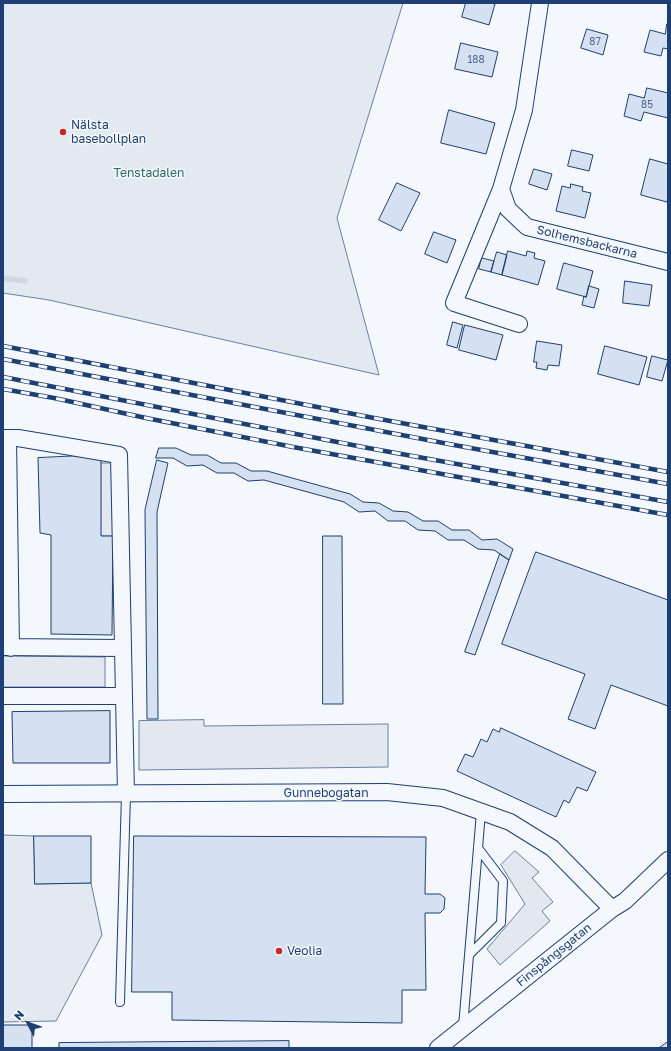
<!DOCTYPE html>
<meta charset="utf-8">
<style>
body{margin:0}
#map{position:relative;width:671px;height:1051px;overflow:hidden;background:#f4f7fb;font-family:"Golos Text",sans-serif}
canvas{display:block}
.frame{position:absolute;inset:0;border:4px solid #1d3f73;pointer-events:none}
.north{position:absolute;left:8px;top:1003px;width:40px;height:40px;-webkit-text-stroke:3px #f4f7fb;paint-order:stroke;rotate:311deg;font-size:11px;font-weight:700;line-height:16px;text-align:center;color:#1d3f73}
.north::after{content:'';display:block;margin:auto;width:14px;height:18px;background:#1d3f73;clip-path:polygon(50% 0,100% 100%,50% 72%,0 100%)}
</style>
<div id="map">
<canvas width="671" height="1051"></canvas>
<div class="frame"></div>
<div class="north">N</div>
</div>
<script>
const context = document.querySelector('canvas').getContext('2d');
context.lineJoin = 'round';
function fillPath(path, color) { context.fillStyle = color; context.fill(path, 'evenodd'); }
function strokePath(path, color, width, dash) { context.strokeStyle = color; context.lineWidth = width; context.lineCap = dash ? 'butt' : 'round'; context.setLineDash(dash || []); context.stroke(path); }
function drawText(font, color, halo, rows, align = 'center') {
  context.font = font + ' "Golos Text",sans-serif'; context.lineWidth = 3; context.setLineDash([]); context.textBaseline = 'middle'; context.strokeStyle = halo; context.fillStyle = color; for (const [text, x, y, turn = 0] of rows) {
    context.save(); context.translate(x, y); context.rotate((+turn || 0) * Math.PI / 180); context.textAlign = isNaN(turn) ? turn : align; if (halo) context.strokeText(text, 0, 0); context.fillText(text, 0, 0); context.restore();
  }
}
const green = new Path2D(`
 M 3,3 L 403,3 L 337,218 L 379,375 L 49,300 L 3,293 Z
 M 3,835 L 34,836 L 35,884 L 91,883 L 102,935 L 56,1021 L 3,1022 Z`);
const parking = new Path2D(`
 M 101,463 L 112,463 L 113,536 L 101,536 Z
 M 3,656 L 105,657 L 105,687 L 3,687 Z
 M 204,720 L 204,726 L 388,724 L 388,767 L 139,770 L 139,721 Z
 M 515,851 L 539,872 L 532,878 L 553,902 L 542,911 L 550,921 L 500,965 L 487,949 L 525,904 L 501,865 Z`);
const stream = new Path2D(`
 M 3,278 L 25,281`);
const building = new Path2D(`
 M 466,3 L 491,3 L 495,4 L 489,25 L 462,17 Z
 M 667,24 L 668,24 L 668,49 L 663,48 L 661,56 L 644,52 L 650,30 L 665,34 Z
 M 587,29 L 608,35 L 603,55 L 581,48 Z
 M 461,43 L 498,52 L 492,77 L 455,69 Z
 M 647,88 L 668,93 L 668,118 L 644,112 L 641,121 L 624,116 L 629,94 L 644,98 Z
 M 449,110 L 495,123 L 486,154 L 441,143 Z
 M 572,150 L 593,155 L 589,171 L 568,166 Z
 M 650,159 L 668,164 L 668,198 L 667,202 L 641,195 Z
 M 534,169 L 552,174 L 547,190 L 529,184 Z
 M 397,183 L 420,193 L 401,231 L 379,220 Z
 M 571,184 L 583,187 L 582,191 L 591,193 L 585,218 L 556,211 L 562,186 L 570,188 Z
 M 434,232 L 456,240 L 447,263 L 425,254 Z
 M 508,251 L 526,256 L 527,251 L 535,253 L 534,258 L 545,261 L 538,285 L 502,275 Z
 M 497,252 L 507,255 L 502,275 L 491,272 Z
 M 482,258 L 494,261 L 491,272 L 479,269 Z
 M 564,263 L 593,271 L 586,297 L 557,289 Z
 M 625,281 L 652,285 L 649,306 L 623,303 Z
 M 589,286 L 599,289 L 594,308 L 582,305 L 584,296 L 586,297 Z
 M 453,322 L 463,325 L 457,348 L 447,345 Z
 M 465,325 L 503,335 L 496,360 L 459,350 Z
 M 537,341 L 562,345 L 559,366 L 548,365 L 547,370 L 536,368 L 537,362 L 534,362 Z
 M 605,346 L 647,357 L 639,385 L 598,374 Z
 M 652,356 L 668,360 L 662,381 L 647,377 Z
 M 159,448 L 176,448 L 191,455 L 207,455 L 221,463 L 236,463 L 251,471 L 267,471 L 350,494 L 363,502 L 379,503 L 393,511 L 408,512 L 423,521 L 438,521 L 452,530 L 469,530 L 482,540 L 497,539 L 513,549 L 509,560 L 494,550 L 478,549 L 464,540 L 448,540 L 435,531 L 418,530 L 405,521 L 388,521 L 375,511 L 359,512 L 344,502 L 264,480 L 248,481 L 234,473 L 217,473 L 203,465 L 187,466 L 173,458 L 156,458 Z
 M 101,455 L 101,536 L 113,536 L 112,635 L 51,634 L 51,535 L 40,533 L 38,458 Z
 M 157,460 L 168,463 L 157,512 L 158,719 L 147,719 L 145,510 Z
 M 323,536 L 342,536 L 343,704 L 323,704 Z
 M 536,552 L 668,600 L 668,706 L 611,685 L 595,729 L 568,719 L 585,674 L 502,644 Z
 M 500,554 L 509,560 L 475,655 L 465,652 Z
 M 110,711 L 110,763 L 13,763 L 12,712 Z
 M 501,728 L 596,772 L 587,791 L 577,787 L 569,803 L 564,800 L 556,817 L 457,771 L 465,754 L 473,757 L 481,739 L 487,742 L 493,729 L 499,732 Z
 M 34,836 L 91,836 L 91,883 L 35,884 Z
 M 134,836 L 426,837 L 425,894 L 440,894 L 445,898 L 444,909 L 440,913 L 425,913 L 426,990 L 402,990 L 402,1023 L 172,1020 L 172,992 L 132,992 Z
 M 3,1025 L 32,1025 L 32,1048 L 3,1048 Z
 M 289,1041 L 289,1048 L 59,1048 L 59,1043 Z
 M 668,1042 L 668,1048 L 659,1048 Z`);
const service = new Path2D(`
 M 470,954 L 501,923 L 503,881 L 478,848
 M 120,1002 L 126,794
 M 463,1027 L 481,812`);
const minor = new Path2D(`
 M 540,3 L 524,110 L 501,189 L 508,209 L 527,227 L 668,262
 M 501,189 L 454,303 L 519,324
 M 3,438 L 18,438 L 119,455 L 123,648 L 3,647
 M 8,438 L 11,648
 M 123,648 L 126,794
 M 3,696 L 124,696
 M 3,794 L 387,792 L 443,798 L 510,822 L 552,848 L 612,909
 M 438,1048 L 612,909 L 625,901 L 668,860`);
const rail = new Path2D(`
 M 3,346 L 374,418 L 668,472
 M 3,359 L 454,445 L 668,484
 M 3,377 L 368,448 L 668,502
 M 3,389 L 54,398 L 146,418 L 293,447 L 668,515`);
const markers = [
 [63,132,4,"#c62828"],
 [279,951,4,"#c62828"]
];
const numberNames = [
 ["87",595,42],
 ["188",476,60],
 ["85",647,105]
];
const poiNames = [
 ["Nälsta",71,125],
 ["basebollplan",71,139],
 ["Veolia",287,951]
];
const parkNames = [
 ["Tenstadalen",149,173]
];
const streetNames = [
 ["Solhemsbackarna",587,242,14],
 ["Gunnebogatan",326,793],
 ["Finspångsgatan",554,955,-39]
];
fillPath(green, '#e3e9f0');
strokePath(green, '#687fa3', 1);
fillPath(parking, '#e3e8f0');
strokePath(parking, '#687fa3', 1);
strokePath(stream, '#cfd7e4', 5.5);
fillPath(building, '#d5e0f0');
strokePath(building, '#1d3f73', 1);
strokePath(service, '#1d3f73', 10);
strokePath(minor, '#1d3f73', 18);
strokePath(service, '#f4f7fb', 8);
strokePath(minor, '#f4f7fb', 16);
strokePath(rail, '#1d3f73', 4.5);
strokePath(rail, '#f4f7fb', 3, [9]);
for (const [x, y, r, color] of markers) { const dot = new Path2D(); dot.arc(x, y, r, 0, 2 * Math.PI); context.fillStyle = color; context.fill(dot); strokePath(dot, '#f4f7fb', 1.5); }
drawText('10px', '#4b6792', null, numberNames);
drawText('12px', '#1d3f73', '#f4f7fb', poiNames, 'left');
drawText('12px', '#2c6c60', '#f4f7fb', parkNames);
drawText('12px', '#1d3f73', '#f4f7fb', streetNames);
</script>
